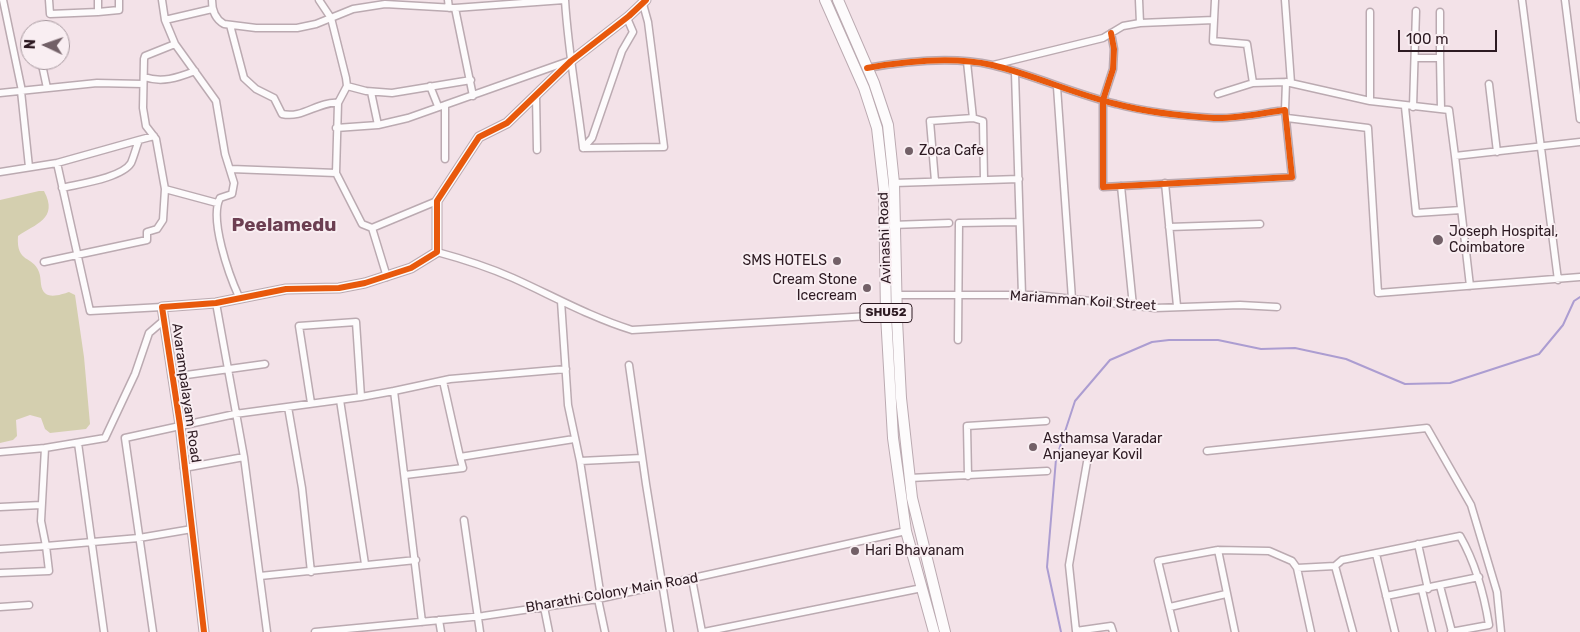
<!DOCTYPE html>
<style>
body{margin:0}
#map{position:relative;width:1580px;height:632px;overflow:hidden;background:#f3e2e8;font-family:Rubik,sans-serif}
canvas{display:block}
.north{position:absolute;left:20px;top:20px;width:50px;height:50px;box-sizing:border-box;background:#f9eef2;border:1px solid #a7999f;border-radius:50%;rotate:273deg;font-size:14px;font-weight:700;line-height:20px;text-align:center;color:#2d1a22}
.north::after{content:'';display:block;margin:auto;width:18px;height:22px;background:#726067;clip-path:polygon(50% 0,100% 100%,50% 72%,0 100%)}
.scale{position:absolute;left:1398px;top:30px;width:99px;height:22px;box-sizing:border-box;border:2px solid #2d1a22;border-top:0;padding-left:6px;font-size:15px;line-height:18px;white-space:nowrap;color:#2d1a22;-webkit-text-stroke:4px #f9eef2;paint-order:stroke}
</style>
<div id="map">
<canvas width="1580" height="632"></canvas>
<div class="north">N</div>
<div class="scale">100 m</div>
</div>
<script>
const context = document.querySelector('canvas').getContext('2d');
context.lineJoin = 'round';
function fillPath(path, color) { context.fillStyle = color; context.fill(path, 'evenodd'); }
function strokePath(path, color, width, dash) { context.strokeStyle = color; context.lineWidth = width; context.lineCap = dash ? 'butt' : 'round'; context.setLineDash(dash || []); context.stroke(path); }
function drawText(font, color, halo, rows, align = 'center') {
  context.font = font + ' Rubik,sans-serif'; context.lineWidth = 4; context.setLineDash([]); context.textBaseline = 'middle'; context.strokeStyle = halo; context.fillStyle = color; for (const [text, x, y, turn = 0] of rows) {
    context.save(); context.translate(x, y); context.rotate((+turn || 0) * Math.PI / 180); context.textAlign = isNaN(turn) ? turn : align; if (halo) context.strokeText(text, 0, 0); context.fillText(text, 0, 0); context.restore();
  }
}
const green = new Path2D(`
 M 39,191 L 44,191 C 59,219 35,224 18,236 C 16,264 33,255 39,272 C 42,280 39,289 46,294 C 52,298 63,294 69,292 L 75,295 L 84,357 L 90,424 L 86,429 L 50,433 L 45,429 L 41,418 L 30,415 L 16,420 L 17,436 L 13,440 L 0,443 L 0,200 Z`);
const stream = new Path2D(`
 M 1061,632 L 1047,567 L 1056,459 L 1075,401 L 1110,360 L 1152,342 L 1169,340 L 1218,340 L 1261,349 L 1295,348 L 1346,359 L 1405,384 L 1450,383 L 1539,354 L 1563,325 L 1574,301 L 1580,297`);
const street = new Path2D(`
 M 3,0 L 22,91
 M 49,0 L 50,14 L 98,12 L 98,0
 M 162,0 L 165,20 L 175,44 L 216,101 L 225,154 L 234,183 L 232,194 L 220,198 C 209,219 229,275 239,297
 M 212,0 C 212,9 215,19 224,24 L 256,28 L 297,28 L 316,24 L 353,9 L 385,4 L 455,8 L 564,0
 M 319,0 L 331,18 L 346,78 L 347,86 L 338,103 L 336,173 L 362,224 L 372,228 L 387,277
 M 448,0 L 449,8
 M 565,0 C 568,50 577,98 583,148 L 664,147 L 648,22 L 643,4
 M 1139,0 L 1140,23
 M 1285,0 L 1291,83
 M 1522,0 L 1558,280
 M 1565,0 L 1580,119
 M 455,8 L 473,96
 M 98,12 L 119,10 L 119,0
 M 165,20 L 212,9
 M 1214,20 L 1213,41 L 1247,44 L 1253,83
 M 230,25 L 244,78 L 256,89 L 274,98 L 282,114 C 303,119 318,101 338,103
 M 1415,58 L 1440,58 L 1440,12
 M 1440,58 L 1441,109
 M 41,60 L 47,88
 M 967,62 L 973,118 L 983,121 L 984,180
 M 993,65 L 1103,38 L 1123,26 L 1140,23 L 1214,20 L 1215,0
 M 867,68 C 907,61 952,56 992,65 C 1034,75 1074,94 1116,104 C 1146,112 1182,116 1214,118 C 1237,119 1262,113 1285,110 L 1292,177 L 1103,187 L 1103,100 L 1113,69 L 1114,49 L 1111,33
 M 1015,73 L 1022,295
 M 144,77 C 162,83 177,78 195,71
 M 1489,84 L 1497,152
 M 347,86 L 366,91 L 392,93 L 471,80
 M 430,86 L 438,106
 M 1057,87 L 1072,299
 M 21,91 L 29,167
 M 371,92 L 378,125
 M 0,93 L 97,83 L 143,84
 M 1218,94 L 1253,83 L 1286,82
 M 536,95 L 537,150
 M 1370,101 L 1370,12
 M 1405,107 L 1416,213 L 1461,210
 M 1413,107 L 1416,11
 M 1285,110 L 1286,82 L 1370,101 L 1449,110 L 1455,156 L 1580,142
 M 1287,118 L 1368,128 L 1378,293 L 1580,277
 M 336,128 L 378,125 L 408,118 L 569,61
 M 583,148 L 592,138 L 622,51 L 633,32 L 627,18
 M 1455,156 L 1470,286
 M 445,159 L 445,105
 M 57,163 L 90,311 L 162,307
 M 231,169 L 336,173
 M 0,172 L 57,163 L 139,140
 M 935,181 L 930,121 L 973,118
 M 894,183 L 1019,179
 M 1165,183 L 1177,306
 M 1121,186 L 1133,306
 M 62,188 C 78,184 122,178 131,163 C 134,156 136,148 139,140 L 154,136
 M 165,189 L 217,203
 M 892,225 L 949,223
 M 1169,227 L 1260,224
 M 372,228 L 437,201
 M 437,252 C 463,259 488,267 513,278 C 553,296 590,317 632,330 L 886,315
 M 44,262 L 147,240 L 147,232 L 157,229 L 163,220 L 165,189 L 156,139 L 146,126 L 143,108 L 144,59 L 145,56 L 175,44
 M 897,295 L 1036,295 L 1155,308 L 1240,305 L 1277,307
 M 561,301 L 568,405 L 580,461 L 601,598
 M 216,303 L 244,457 L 267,632
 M 163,321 L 149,333 L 135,374 L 105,438 L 45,448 L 41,521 L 46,546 L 139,538 L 192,529
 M 958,340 L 959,223 L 1019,222
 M 629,365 L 646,484 L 670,632
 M 172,377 L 265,364
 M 443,381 L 460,457 L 574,439
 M 394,391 L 450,379 L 566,369
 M 340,400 L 365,564
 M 311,403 L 299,326 L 356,322 L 361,397
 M 288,407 L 302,488 L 311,572
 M 78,443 L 104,632
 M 1207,451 L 1427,428 L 1471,505 L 1497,592 L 1501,632
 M 0,452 L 45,448
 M 580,461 L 642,458
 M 1087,462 L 1069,565 L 1076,631 L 1111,626 L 1113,632
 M 184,468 L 244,457
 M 405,475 L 463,468 L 460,457
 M 968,476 L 967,426 L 1046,421
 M 910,478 L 1047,471
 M 0,507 L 41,505
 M 464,520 L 480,632
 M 1418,544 L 1428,589
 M 0,549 L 46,546 L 49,571 L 0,573
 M 1218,550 L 1235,632
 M 1376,554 L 1395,632
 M 1335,566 L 1353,632
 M 1297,568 L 1335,566 L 1342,560 L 1460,536 C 1476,564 1484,594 1489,625 L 1451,632
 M 260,576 L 416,560
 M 692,579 L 702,632
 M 1440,586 L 1452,632
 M 1422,590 L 1432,632
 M 1386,596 L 1479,577
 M 598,599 L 605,632
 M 0,607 L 29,605
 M 544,607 L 549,632
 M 1170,607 L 1226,594
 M 439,620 L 441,632
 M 153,632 L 125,438 L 235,414 L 361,397 L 394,391 L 422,622
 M 315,632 L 483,616 L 598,599 L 906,531
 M 704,632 L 922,588
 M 1175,632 L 1158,561 L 1218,550 L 1269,551 L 1292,561 L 1297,568 L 1311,632`);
const secondary = new Path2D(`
 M 204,632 L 180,425 L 162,307 L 216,303 L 286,289 L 339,288 L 365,283 L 411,268 L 437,252 L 437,201 L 479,137 L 507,123 L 571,61 L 629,16 L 646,0`);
const primary = new Path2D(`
 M 825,0 L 864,88 L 877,128 L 884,189 L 886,315 L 893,438 L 906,531 L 934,632
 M 838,0 L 874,83 L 888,125 L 894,183 L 897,320 L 901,398 L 912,498 L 945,632`);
const cycleway = new Path2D(`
 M 867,68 C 907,61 952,56 992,65 C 1034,75 1074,94 1116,104 C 1146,112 1182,116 1214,118 C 1237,119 1262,113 1285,110 L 1292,177 L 1103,187 L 1103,100 L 1113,69 L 1114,49 L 1111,33
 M 204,632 L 180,425 L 162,307 L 216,303 L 286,289 L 339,288 L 365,283 L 411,268 L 437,252 L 437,201 L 479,137 L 507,123 L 571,61 L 629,16 L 646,0`);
const markers = [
 [909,151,5,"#726067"],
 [1438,240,6,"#726067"],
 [837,261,5,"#726067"],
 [867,288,5,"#726067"],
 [1033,447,5,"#726067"],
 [855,551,5,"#726067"]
];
const shields = [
 [886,313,52]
];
const shieldNames = [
 ["SHU52",886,313]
];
const poiNames = [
 ["Zoca Cafe",919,151],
 ["Joseph Hospital,",1449,232],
 ["Coimbatore",1449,248],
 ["SMS HOTELS",827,261,"right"],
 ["Cream Stone",857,280,"right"],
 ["Icecream",857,296,"right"],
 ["Asthamsa Varadar",1043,439],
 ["Anjaneyar Kovil",1043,455],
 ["Hari Bhavanam",865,551]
];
const streetNames = [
 ["Avinashi Road",885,238,-92],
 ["Mariamman Koil Street",1083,301,4],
 ["Avarampalayam Road",186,393,82],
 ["Bharathi Colony Main Road",612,593,-10]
];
const districtNames = [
 ["Peelamedu",284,226]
];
fillPath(green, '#d4cfaf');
strokePath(stream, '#ac9dd1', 2);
strokePath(street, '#bbaab1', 9);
strokePath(secondary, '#bbaab1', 11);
strokePath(primary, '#bbaab1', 12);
strokePath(street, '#fdfbfc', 6);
strokePath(secondary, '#fdfbfc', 9);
strokePath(primary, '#fdfbfc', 10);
strokePath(cycleway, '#e8590c', 6);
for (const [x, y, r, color] of markers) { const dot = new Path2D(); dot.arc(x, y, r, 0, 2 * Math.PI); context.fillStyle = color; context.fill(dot); strokePath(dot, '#f9eef2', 2); }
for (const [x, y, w] of shields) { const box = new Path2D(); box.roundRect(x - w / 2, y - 9.5, w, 19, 4); context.fillStyle = '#f9eef2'; context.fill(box); strokePath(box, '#2d1a22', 1); }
drawText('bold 12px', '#2d1a22', null, shieldNames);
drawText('14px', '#2d1a22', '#f9eef2', poiNames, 'left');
drawText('14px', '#2d1a22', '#f9eef2', streetNames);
drawText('bold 19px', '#6c3f52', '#f9eef2', districtNames);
</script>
